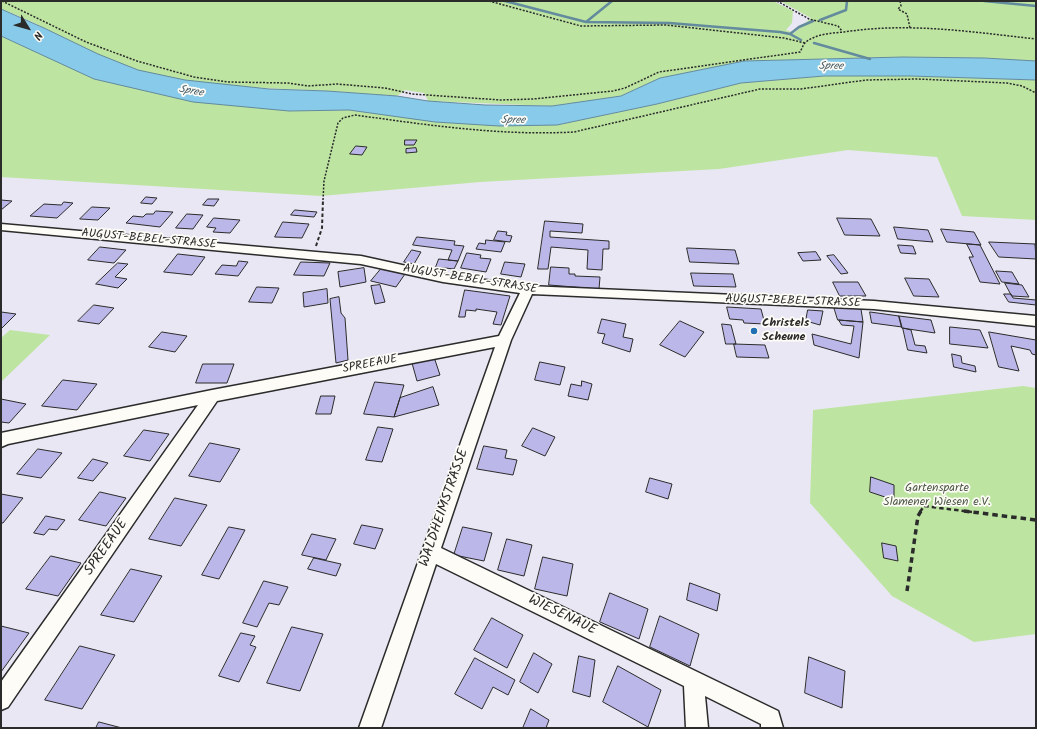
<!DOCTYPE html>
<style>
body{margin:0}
#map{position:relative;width:1037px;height:729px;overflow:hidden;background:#e9e7f3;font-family:Kalam,sans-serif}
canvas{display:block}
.frame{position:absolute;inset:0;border:2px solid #2b2b2b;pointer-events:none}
.north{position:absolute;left:8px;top:8px;width:40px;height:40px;-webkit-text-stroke:3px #fdfcf7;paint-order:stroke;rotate:127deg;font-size:11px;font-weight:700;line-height:16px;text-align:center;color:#2b2b2b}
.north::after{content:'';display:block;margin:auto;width:14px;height:18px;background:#2b2b2b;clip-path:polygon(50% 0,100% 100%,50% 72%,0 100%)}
</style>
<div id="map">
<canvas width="1037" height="729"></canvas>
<div class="frame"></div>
<div class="north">N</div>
</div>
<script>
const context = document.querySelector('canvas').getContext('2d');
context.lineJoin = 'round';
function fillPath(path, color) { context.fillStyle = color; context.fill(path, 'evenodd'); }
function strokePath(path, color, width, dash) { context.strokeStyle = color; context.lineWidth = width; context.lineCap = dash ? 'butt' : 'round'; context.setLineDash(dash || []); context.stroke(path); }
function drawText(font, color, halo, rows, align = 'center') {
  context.font = font + ' Kalam,sans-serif'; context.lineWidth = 3.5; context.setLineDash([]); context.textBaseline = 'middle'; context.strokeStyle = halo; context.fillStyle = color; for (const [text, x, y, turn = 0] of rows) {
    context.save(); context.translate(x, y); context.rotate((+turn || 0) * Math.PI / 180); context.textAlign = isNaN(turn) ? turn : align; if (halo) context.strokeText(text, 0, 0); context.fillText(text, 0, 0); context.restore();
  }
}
const green = new Path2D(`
 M 1,1 L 773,1 L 793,11 L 792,23 L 786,30 L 794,33 L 811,18 L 780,1 L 1036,1 L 1036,61 L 984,58 L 903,57 L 744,61 L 660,78 L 621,96 L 552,106 L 428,101 L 424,93 L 405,90 L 397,96 C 373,95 350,92 327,91 C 264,87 198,89 137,70 C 89,55 48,26 1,9 Z
 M 1,36 L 42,54 L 289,111 L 349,110 L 400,116 L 557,125 L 657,104 L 741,83 L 824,76 L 910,76 L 1036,80 L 1036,220 L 962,216 L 937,157 L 848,150 L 719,169 L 480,182 L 321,196 L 1,177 Z
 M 10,330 L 50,335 L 1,382 L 1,338 Z
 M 1023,386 L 1036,388 L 1036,634 L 974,642 L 892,596 L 810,503 L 813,410 Z`);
const water = new Path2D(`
 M 1,9 L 44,28 L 98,54 L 138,70 L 185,80 L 269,89 L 327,91 L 397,96 L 428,101 L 485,105 L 552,106 L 621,96 L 660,78 L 744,61 L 903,57 L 984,58 L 1036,61 L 1036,80 L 910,76 L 824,76 L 741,83 L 657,104 L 557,125 L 499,126 L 435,122 L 349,110 L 289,111 L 193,102 L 94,79 L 1,36 Z`);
const stream = new Path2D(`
 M 505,1 L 586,22 L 669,23 L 780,32 L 790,34 L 801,40
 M 984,1 L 1036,6
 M 820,20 L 846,10 L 847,1
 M 586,22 L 612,1
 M 790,34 L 799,27 L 813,21
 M 814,43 L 870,59`);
const building = new Path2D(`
 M 405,140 L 417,140 L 414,145 L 405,145 Z
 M 356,146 L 367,147 L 362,155 L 350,154 Z
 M 416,148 L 417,152 L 406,153 L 406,149 Z
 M 146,197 L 157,198 L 152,204 L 141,203 Z
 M 208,199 L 219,199 L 214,206 L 203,205 Z
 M 1,200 L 12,201 L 1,210 Z
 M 64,202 L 73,203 L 57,218 L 30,216 L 44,204 L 61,205 Z
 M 92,207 L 110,208 L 98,220 L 80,219 Z
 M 295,210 L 317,212 L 314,217 L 291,215 Z
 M 156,211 L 173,212 L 160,227 L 126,223 L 133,216 L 143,217 L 146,214 L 153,214 Z
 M 187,214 L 203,215 L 193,229 L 176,228 Z
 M 214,218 L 240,220 L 230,233 L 213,232 L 216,228 L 207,227 Z
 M 837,218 L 871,219 L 880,236 L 845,235 Z
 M 545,221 L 583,224 L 582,233 L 550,231 L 550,237 L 609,241 L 609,249 L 603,249 L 602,270 L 587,269 L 588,250 L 551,247 L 548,269 L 538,269 Z
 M 283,222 L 309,224 L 302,238 L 275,237 Z
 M 894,227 L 928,230 L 933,242 L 898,239 Z
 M 941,229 L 974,232 L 981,245 L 947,242 Z
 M 498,231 L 507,232 L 506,235 L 512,236 L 510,242 L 494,240 Z
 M 417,237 L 455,241 L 454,245 L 464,246 L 458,261 L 448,260 L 452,250 L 413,245 Z
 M 486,240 L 505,242 L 501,252 L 476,249 L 479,243 L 485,244 Z
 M 989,242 L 1035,244 L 1036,259 L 999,257 Z
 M 967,244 L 980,245 L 1000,284 L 980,282 L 969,257 L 973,257 Z
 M 898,245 L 913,246 L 916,254 L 901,253 Z
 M 100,247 L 126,250 L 114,263 L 88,260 Z
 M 687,248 L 735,250 L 739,264 L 690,262 Z
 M 412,250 L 421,252 L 414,264 L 404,262 Z
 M 816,252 L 821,260 L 803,261 L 798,253 Z
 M 467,253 L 481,255 L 480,258 L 491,259 L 486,272 L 461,268 Z
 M 178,254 L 205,257 L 192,275 L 164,272 Z
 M 834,255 L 848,273 L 841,274 L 827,256 Z
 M 439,259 L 458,261 L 454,269 L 436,267 Z
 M 239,261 L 248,262 L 238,276 L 215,274 L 222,265 L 236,266 Z
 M 301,262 L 330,263 L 324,276 L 294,275 Z
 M 505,262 L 525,264 L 521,277 L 501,274 Z
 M 118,263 L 128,264 L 115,277 L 127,279 L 118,288 L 96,284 Z
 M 551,267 L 569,268 L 569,274 L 575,274 L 575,276 L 600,277 L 599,289 L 549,285 Z
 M 364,268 L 366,282 L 340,287 L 338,272 Z
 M 381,269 L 405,274 L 396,287 L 371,281 Z
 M 996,271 L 1012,272 L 1019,284 L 1002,282 Z
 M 691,273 L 733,274 L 736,287 L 694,286 Z
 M 905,278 L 929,279 L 939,297 L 914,296 Z
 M 833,282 L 858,282 L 866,296 L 840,296 Z
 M 1005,283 L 1022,285 L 1029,297 L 1012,296 Z
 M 380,285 L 385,302 L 375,304 L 371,286 Z
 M 257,287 L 279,288 L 272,303 L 249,302 Z
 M 327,289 L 328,303 L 304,307 L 303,293 Z
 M 465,290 L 510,296 L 501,325 L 493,324 L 497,312 L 476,309 L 476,311 L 466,310 L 465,317 L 459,317 Z
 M 1004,294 L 1011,294 L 1013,298 L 1036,300 L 1036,305 L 1009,302 Z
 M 339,297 L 341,313 L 345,318 L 348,360 L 336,363 L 330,299 Z
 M 94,305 L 114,308 L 99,324 L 78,321 Z
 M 727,307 L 761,309 L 765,324 L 744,323 L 743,320 L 730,319 Z
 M 834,307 L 861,309 L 863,322 L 838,320 Z
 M 808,310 L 823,311 L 820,325 L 806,321 Z
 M 1,312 L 16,314 L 1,329 Z
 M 870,312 L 899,316 L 902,327 L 872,323 Z
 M 899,316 L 931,320 L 935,333 L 902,328 Z
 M 602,319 L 626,324 L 623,337 L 633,339 L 630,352 L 602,343 L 605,334 L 598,333 Z
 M 839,320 L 863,322 L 859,358 L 814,345 L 812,334 L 851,344 L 854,326 L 842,325 Z
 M 680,321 L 704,332 L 685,357 L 660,345 Z
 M 722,324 L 731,325 L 736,344 L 726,344 Z
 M 950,327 L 980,330 L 988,348 L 950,344 Z
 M 903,328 L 911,330 L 915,345 L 925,346 L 927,353 L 908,350 Z
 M 162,332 L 187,336 L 175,352 L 149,347 Z
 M 989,332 L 1036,340 L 1036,355 L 1032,354 L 1030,350 L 1011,346 L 1019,371 L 999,367 Z
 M 734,344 L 765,345 L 769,358 L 737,357 Z
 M 952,354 L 961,356 L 962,363 L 975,366 L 976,372 L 954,367 Z
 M 434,357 L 440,375 L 417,381 L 412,363 Z
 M 540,362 L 565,367 L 560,385 L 535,380 Z
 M 203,364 L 234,364 L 227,383 L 196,383 Z
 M 63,380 L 97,384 L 77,410 L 42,406 Z
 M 582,381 L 592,384 L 588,400 L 568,396 L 571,384 L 581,386 Z
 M 375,382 L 404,385 L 394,417 L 364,414 Z
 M 433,387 L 439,405 L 394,417 L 400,398 Z
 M 321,396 L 335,396 L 331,414 L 316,414 Z
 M 1,399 L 26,404 L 9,423 L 1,422 Z
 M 378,427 L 393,429 L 382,462 L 366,460 Z
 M 533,428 L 555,437 L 545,456 L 522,446 Z
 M 144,430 L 169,434 L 150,461 L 124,456 Z
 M 210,443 L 240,449 L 220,482 L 189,476 Z
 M 484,446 L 507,450 L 505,458 L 517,460 L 513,475 L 477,469 Z
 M 38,449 L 62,453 L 41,478 L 17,474 Z
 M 93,459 L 108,463 L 93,481 L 78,478 Z
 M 871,477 L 894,485 L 894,500 L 870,492 Z
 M 650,478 L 672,484 L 668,499 L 646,492 Z
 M 100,492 L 126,498 L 106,526 L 79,520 Z
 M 1,494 L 23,498 L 3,523 L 1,523 Z
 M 175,498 L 207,505 L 181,546 L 149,539 Z
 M 46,516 L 65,520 L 57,530 L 49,529 L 44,535 L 34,533 Z
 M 362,525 L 383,529 L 375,549 L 354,544 Z
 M 229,527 L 245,530 L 219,579 L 202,575 Z
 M 463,527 L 492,533 L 484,561 L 454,555 Z
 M 312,534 L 336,539 L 326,560 L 302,555 Z
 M 507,539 L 532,545 L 524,576 L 498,570 Z
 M 882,543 L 896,546 L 898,561 L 884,558 Z
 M 51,556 L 81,563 L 58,596 L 26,589 Z
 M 543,557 L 573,564 L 567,596 L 535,589 Z
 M 314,558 L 341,564 L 336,576 L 308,569 Z
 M 131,569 L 162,576 L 134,622 L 101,615 Z
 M 264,581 L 288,587 L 279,605 L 269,603 L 257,627 L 243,623 Z
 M 690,583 L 720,594 L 717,611 L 687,600 Z
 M 610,593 L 648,609 L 639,639 L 600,622 Z
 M 660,616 L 699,634 L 690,666 L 650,647 Z
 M 492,618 L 523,635 L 507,668 L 474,650 Z
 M 1,626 L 29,633 L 1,672 Z
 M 292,627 L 323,634 L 300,691 L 267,683 Z
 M 241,633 L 255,636 L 250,645 L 256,647 L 239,682 L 219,676 Z
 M 80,646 L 115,655 L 82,709 L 45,700 Z
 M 534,653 L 552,664 L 538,693 L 520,682 Z
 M 579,656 L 595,660 L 590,697 L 573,692 Z
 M 809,657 L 845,671 L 842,708 L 805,693 Z
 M 475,658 L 515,680 L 508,695 L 493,687 L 482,709 L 455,694 Z
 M 618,666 L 661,690 L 648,727 L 603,702 Z
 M 531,709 L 549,720 L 546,728 L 523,728 Z
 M 99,722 L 122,728 L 96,728 Z`);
const pathFar3 = new Path2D(`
 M 2,1 L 86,42 L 137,61 L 194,77 L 228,82 L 288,83 L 308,86 L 337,84 L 385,88 L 412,94 L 501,100 L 533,99 L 613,91 L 625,88 L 659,72 L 800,52 C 802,49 803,44 806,42 C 816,34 832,33 844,32 C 909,22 972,32 1036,39
 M 489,1 L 581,26 L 666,25 L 784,38 L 805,43
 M 777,1 L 809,19 L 838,26 L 842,31
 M 900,1 L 901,6 L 898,9 L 907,14 L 910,28
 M 323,200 L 324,181 L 338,123 L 343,118 L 355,115 C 428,125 500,136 574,132 L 760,89 L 801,89 L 866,80 L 918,79 L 1007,83 L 1022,86 L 1036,93`);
const pathFar2 = new Path2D(`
 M 316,246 L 322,228 L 323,199`);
const pathFar1 = new Path2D(`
 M 920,512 L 924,506 L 972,512`);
const path = new Path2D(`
 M 964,511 L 1036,520
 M 907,591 L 918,516 L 921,511`);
const street = new Path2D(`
 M 1,224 L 361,256 L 443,274 L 528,286 L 874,301 L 1036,316 L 1036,326 L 874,309 L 532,294 L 511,340 L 441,548 L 778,711 L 783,728 L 761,728 L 761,724 L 705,696 L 708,728 L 686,728 L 684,686 L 436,564 L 381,728 L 359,728 L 495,347 L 217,401 L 8,707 L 1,710 L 1,682 L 198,405 L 8,444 L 1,447 L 1,433 L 212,390 L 499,336 L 520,293 L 443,282 L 361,264 L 1,230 Z`);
const markers = [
 [754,331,4,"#1f6fb2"]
];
const farWaternames = [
 ["Spree",831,67],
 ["Spree",191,92,10],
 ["Spree",513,121]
];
const streetNames = [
 ["AUGUST-BEBEL-STRASSE",149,240,5],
 ["AUGUST-BEBEL-STRASSE",470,280,9],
 ["AUGUST-BEBEL-STRASSE",793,302,2],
 ["SPREEAUE",370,365,-11]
];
const poiNames = [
 ["Christels",762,324],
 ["Scheune",762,338]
];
const parkNames = [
 ["Gartensparte",937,489],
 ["Slamener Wiesen e.V.",937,503]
];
const nearStreetnames = [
 ["WALDHEIMSTRASSE",445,508,-71],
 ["SPREEAUE",107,548,-55],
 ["WIESENAUE",562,616,26]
];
fillPath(green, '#bde5a1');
fillPath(water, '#88cae9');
strokePath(water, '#638a9d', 1);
strokePath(stream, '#638a9d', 2.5);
fillPath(building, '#bbb7e9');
strokePath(building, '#2b2b2b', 1);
strokePath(street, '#2b2b2b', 3);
strokePath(pathFar3, '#2b2b2b', 1.5, [2, 1.5]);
strokePath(pathFar2, '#2b2b2b', 2, [3.5, 2.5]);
strokePath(pathFar1, '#2b2b2b', 2.5, [4.5, 3]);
strokePath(path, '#2b2b2b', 3.5, [5.5, 4]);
fillPath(street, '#fdfcf7');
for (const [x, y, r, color] of markers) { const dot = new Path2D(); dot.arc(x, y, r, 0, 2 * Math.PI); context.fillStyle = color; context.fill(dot); strokePath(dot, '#fdfcf7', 1.5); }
drawText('italic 11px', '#475b64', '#fdfcf7', farWaternames);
drawText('12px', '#2b2b2b', '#fdfcf7', streetNames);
drawText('bold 12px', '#2b2b2b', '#fdfcf7', poiNames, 'left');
drawText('12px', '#505a48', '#fdfcf7', parkNames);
drawText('14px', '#2b2b2b', '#fdfcf7', nearStreetnames);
</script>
